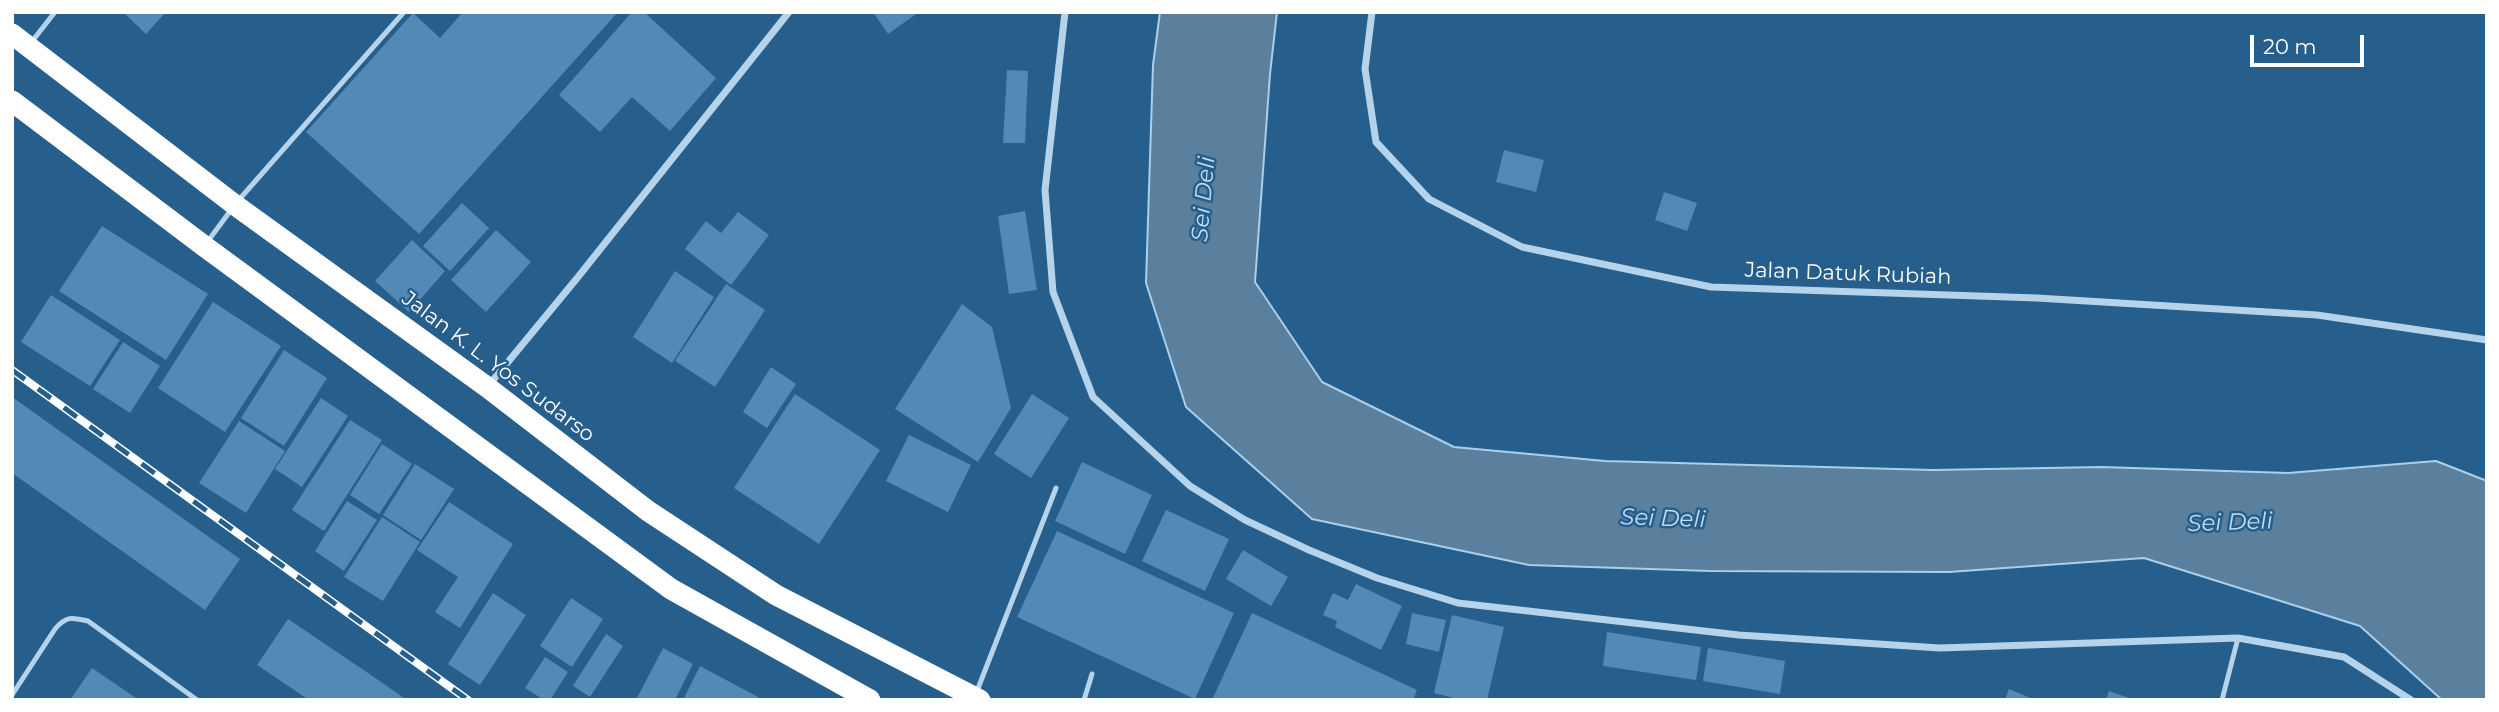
<!DOCTYPE html>
<style>
body{margin:0}
#map{position:relative;width:2499px;height:712px;overflow:hidden;background:#265e8c;font-family:Montserrat,sans-serif}
canvas{display:block}
.frame{position:absolute;inset:0;border:14px solid #fff;pointer-events:none}
.scale{position:absolute;left:2250px;top:35px;width:114px;height:32px;box-sizing:border-box;border:4px solid #fff;border-top:0;padding-left:9px;font-size:21px;line-height:24px;white-space:nowrap;color:#fff;-webkit-text-stroke:5px #265e8c;paint-order:stroke}
</style>
<div id="map">
<canvas width="2499" height="712"></canvas>
<div class="frame"></div>
<div class="scale">20 m</div>
</div>
<script>
const context = document.querySelector('canvas').getContext('2d');
context.lineJoin = 'round';
function fillPath(path, color) { context.fillStyle = color; context.fill(path, 'evenodd'); }
function strokePath(path, color, width, dash) { context.strokeStyle = color; context.lineWidth = width; context.lineCap = dash ? 'butt' : 'round'; context.setLineDash(dash || []); context.stroke(path); }
function drawText(font, color, halo, rows, align = 'center') {
  context.font = font + ' Montserrat,sans-serif'; context.lineWidth = 5; context.setLineDash([]); context.textBaseline = 'middle'; context.strokeStyle = halo; context.fillStyle = color; for (const [text, x, y, turn = 0] of rows) {
    context.save(); context.translate(x, y); context.rotate((+turn || 0) * Math.PI / 180); context.textAlign = isNaN(turn) ? turn : align; if (halo) context.strokeText(text, 0, 0); context.fillText(text, 0, 0); context.restore();
  }
}
const water = new Path2D(`
 M 1160,12 L 1277,12 L 1270,74 L 1255,282 L 1322,382 L 1454,447 L 1605,461 L 1933,470 L 2102,467 L 2288,473 L 2436,461 L 2487,481 L 2487,700 L 2442,700 L 2360,626 L 2144,558 L 1949,572 L 1710,571 L 1529,565 L 1312,519 L 1186,407 L 1146,283 L 1153,65 Z`);
const building = new Path2D(`
 M 123,12 L 166,12 L 146,34 Z
 M 463,12 L 618,12 L 419,234 L 306,132 L 413,13 L 440,38 Z
 M 632,12 L 644,12 L 716,78 L 670,131 L 632,97 L 600,132 L 559,95 Z
 M 873,12 L 919,12 L 888,34 Z
 M 1007,70 L 1028,71 L 1025,143 L 1003,143 Z
 M 1504,150 L 1544,160 L 1536,192 L 1496,182 Z
 M 1664,192 L 1697,203 L 1687,231 L 1655,220 Z
 M 462,203 L 489,228 L 450,271 L 423,246 Z
 M 1025,211 L 1037,290 L 1009,294 L 998,216 Z
 M 738,212 L 769,235 L 731,285 L 685,249 L 706,221 L 721,233 Z
 M 102,226 L 208,294 L 166,360 L 59,291 Z
 M 496,230 L 531,262 L 486,312 L 451,280 Z
 M 412,240 L 445,271 L 409,312 L 375,281 Z
 M 675,271 L 714,297 L 672,363 L 633,337 Z
 M 726,284 L 765,310 L 715,387 L 675,361 Z
 M 51,295 L 120,340 L 90,386 L 21,342 Z
 M 213,302 L 281,346 L 225,432 L 158,388 Z
 M 962,304 L 992,327 L 1011,408 L 978,462 L 895,409 Z
 M 123,342 L 160,366 L 130,413 L 93,389 Z
 M 284,350 L 327,378 L 284,446 L 241,418 Z
 M 771,367 L 796,384 L 767,428 L 743,412 Z
 M 795,394 L 880,450 L 819,544 L 734,488 Z
 M 1032,394 L 1069,418 L 1031,478 L 994,454 Z
 M 12,397 L 240,559 L 205,610 L 12,473 Z
 M 321,398 L 348,416 L 302,487 L 275,469 Z
 M 350,420 L 382,440 L 324,531 L 292,510 Z
 M 239,421 L 285,451 L 246,513 L 199,483 Z
 M 909,435 L 971,465 L 948,512 L 886,481 Z
 M 382,444 L 412,464 L 379,514 L 350,495 Z
 M 1082,462 L 1152,495 L 1125,554 L 1055,521 Z
 M 415,464 L 454,489 L 421,540 L 383,515 Z
 M 347,501 L 377,520 L 344,571 L 315,551 Z
 M 449,502 L 513,544 L 460,628 L 435,612 L 458,577 L 417,550 Z
 M 1166,510 L 1229,539 L 1205,591 L 1142,561 Z
 M 382,517 L 420,542 L 383,601 L 344,577 Z
 M 1057,531 L 1234,613 L 1195,699 L 1017,617 Z
 M 1243,550 L 1288,577 L 1271,606 L 1226,579 Z
 M 1356,584 L 1402,606 L 1381,650 L 1335,627 L 1337,621 L 1323,615 L 1333,593 L 1348,600 Z
 M 493,593 L 526,615 L 480,685 L 448,664 Z
 M 571,598 L 603,619 L 572,667 L 540,646 Z
 M 1252,613 L 1417,690 L 1413,700 L 1212,700 Z
 M 1412,613 L 1446,620 L 1439,652 L 1406,644 Z
 M 1452,615 L 1504,627 L 1487,700 L 1461,700 L 1434,693 Z
 M 288,619 L 371,675 L 407,700 L 309,700 L 257,665 Z
 M 1607,632 L 1701,647 L 1696,680 L 1603,666 Z
 M 606,634 L 623,646 L 590,697 L 573,686 Z
 M 663,648 L 693,664 L 675,700 L 636,700 Z
 M 1708,648 L 1785,661 L 1780,694 L 1703,681 Z
 M 545,657 L 568,672 L 550,700 L 544,700 L 525,688 Z
 M 700,666 L 758,697 L 757,700 L 683,700 Z
 M 92,668 L 139,700 L 70,700 Z
 M 2009,689 L 2035,700 L 2005,700 Z
 M 2109,691 L 2132,699 L 2132,700 L 2106,700 Z`);
const lane = new Path2D(`
 M 30,44 L 55,12
 M 237,202 L 404,12
 M 208,241 L 231,210
 M 977,691 L 1056,488
 M 12,695 L 55,629 C 66,616 72,617 88,621 L 197,700
 M 1084,700 L 1092,674
 M 2222,700 L 2238,638`);
const street = new Path2D(`
 M 1065,12 L 1045,190 L 1053,292 L 1093,397 L 1190,486 L 1245,520 L 1309,550 L 1377,578 L 1458,603 L 1739,635 L 1940,648 L 2238,638 L 2344,657 L 2411,700
 M 1372,12 L 1365,69 L 1376,142 L 1429,199 L 1522,247 L 1711,287 L 2037,298 L 2317,315 L 2487,340
 M 489,385 L 578,277 L 789,12`);
const highway = new Path2D(`
 M 12,34 L 235,205 L 487,387 L 648,511 L 776,595 L 980,700
 M 12,101 L 204,246 L 671,589 L 870,700`);
const rail = new Path2D(`
 M 12,370 L 468,700`);
const streetNames = [
 ["Jalan Datuk Rubiah",1848,274,2],
 ["Jalan K. L. Yos Sudarso",498,367,37]
];
const waterNames = [
 ["Sei Deli",1204,199,-85],
 ["Sei Deli",1663,519,2],
 ["Sei Deli",2230,523,-2]
];
fillPath(water, '#5a809e');
strokePath(water, '#aacfeb', 2);
fillPath(building, '#538ab5');
strokePath(lane, '#b5d3ea', 5);
strokePath(street, '#b5d3ea', 7);
strokePath(highway, '#fff', 21);
strokePath(rail, '#fff', 8);
strokePath(rail, '#265e8c', 5, [16]);
drawText('21px', '#fff', '#265e8c', streetNames);
drawText('italic 23px', '#c1ddf1', '#265e8c', waterNames);
</script>
